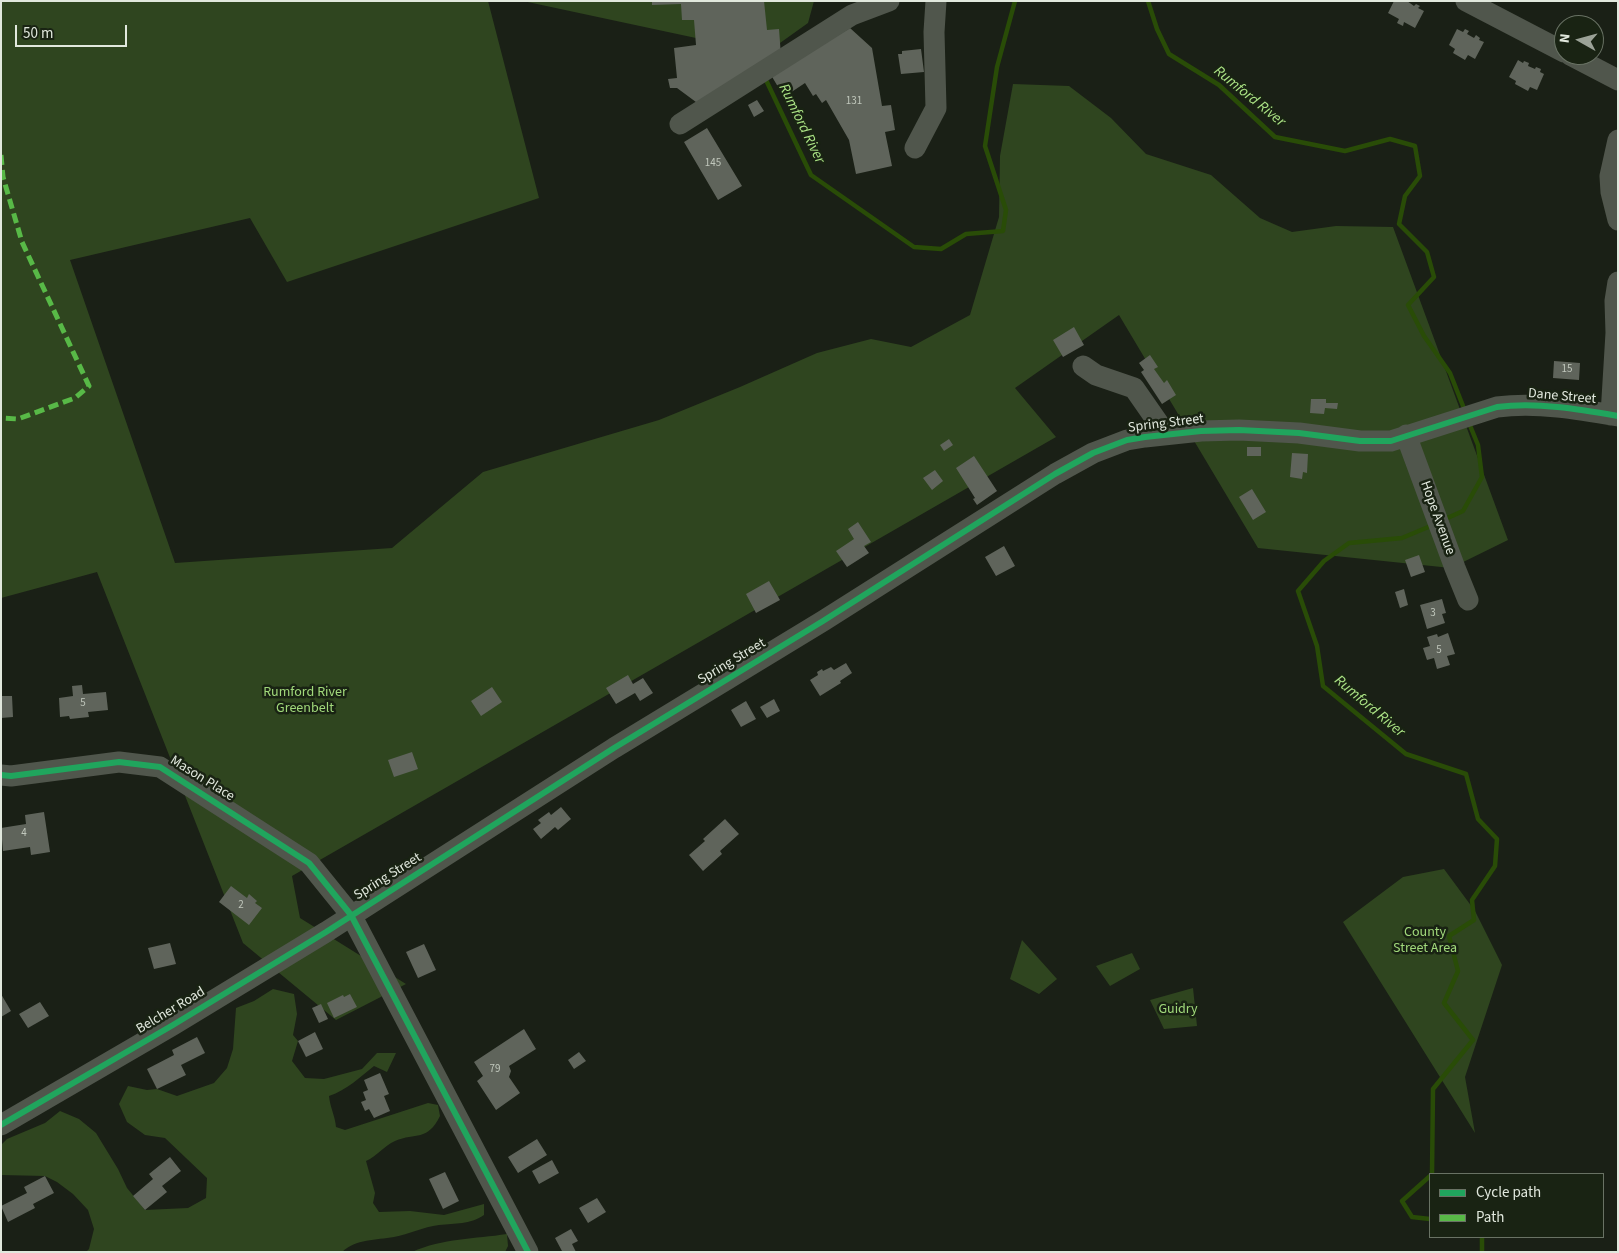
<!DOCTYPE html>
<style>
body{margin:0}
#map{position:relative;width:1619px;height:1253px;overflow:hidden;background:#1a2016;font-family:"Source Sans 3",sans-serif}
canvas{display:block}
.frame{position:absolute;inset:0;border:2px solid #e1e8dd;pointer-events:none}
.legend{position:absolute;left:1429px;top:1173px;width:175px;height:65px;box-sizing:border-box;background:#192313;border:1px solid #697264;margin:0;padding:6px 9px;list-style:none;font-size:15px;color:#e1e8dd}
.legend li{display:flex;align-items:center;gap:10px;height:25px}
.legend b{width:25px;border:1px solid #697264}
.north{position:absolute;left:1554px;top:15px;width:50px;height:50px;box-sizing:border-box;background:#192313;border:1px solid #697264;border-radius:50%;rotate:277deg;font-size:14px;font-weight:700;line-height:20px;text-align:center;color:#e1e8dd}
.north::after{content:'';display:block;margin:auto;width:18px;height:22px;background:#9ba297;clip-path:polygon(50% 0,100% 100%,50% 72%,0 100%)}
.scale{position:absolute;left:15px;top:25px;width:112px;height:22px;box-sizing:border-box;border:2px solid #e1e8dd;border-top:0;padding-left:6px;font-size:15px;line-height:18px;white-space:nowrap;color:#e1e8dd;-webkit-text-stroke:4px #192313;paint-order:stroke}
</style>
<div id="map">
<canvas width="1619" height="1253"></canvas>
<div class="frame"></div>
<ul class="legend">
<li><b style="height:6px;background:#20a55d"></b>Cycle path</li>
<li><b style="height:6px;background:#58b947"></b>Path</li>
</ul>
<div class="north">N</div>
<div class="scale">50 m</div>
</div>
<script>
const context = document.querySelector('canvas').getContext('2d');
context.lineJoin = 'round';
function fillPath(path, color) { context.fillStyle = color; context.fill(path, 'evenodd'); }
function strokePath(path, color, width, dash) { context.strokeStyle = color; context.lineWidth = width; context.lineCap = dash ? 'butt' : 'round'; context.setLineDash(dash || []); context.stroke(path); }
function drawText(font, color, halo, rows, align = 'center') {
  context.font = font + ' "Source Sans 3",sans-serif'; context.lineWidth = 5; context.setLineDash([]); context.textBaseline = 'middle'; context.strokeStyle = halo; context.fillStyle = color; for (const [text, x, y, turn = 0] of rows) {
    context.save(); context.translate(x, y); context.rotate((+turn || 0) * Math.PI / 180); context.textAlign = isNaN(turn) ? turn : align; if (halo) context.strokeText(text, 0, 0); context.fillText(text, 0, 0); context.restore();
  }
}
const green = new Path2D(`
 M 1,1 L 488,1 L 539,198 L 287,282 L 250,218 L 70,260 L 175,563 L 392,548 L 483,472 L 659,420 L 740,387 L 817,353 L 871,339 L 911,347 L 970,315 L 999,217 L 1000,156 L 1013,84 L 1069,86 L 1111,118 L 1146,154 L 1211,175 L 1260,218 L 1292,232 L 1336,226 L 1393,227 L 1508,540 L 1451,568 L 1258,548 L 1119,315 L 1015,388 L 1056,437 L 292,876 L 300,918 L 406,984 L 336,1020 L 243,943 L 97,572 L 1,598 Z
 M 523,1 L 814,1 L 808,23 L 766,53 Z
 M 1444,869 L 1475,911 L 1502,965 L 1465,1077 L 1475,1133 L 1343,922 L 1403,877 Z
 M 1022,940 L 1057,979 L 1039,994 L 1010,979 Z
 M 1132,953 L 1140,969 L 1110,986 L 1096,966 Z
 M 1193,988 L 1197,1026 L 1164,1029 L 1150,1000 Z
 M 273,989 L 294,994 L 297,1014 L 293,1035 L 298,1041 L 292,1061 L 305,1078 L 324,1079 L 362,1069 L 377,1053 L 396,1053 L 387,1072 L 374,1066 C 360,1077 347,1090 329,1096 C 330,1107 335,1116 336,1127 L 345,1130 L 428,1103 L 438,1105 L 440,1116 C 427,1142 416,1132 395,1141 C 384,1146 377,1156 366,1161 L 375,1193 L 373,1203 L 379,1212 L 410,1211 L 444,1215 L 484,1204 L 484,1215 C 469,1225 456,1223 439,1225 C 423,1227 409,1234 394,1237 C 376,1240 356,1239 342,1252 L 86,1252 L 89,1249 L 94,1229 L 88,1210 L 73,1194 L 57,1182 L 45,1176 L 1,1175 L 1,1145 L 7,1139 L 45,1123 L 60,1111 L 79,1119 L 96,1133 L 118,1169 L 127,1188 L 145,1210 L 188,1208 L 206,1198 L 207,1178 L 165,1138 L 145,1135 L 127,1122 L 119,1104 L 128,1086 L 147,1090 L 157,1089 L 177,1096 L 214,1083 L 227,1068 L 233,1049 L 236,1008 L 254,1001 Z
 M 507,1234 L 508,1246 L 505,1252 L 412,1252 C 443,1238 475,1239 507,1234 Z`);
const stream = new Path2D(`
 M 1148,1 L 1157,29 L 1169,54 L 1219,85 L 1275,137 L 1345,151 L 1390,139 L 1415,146 L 1420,176 L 1405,196 L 1399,224 L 1427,252 L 1434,277 L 1408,305 L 1424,336 L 1450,373 L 1465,411
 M 766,80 L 811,175 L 914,247 L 941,249 L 966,234 L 1003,231 L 1006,210 L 985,146 L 997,67 L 1015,1
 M 1443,520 L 1463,511 L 1482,477 L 1478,445 L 1469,423
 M 1432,1174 L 1433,1089 L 1473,1040 L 1444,1003 L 1458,971 L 1449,936 L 1474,920 L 1472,900 L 1495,866 L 1497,839 L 1478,819 L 1466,774 L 1406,754 L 1323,686 L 1317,646 L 1298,591 L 1324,561 L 1349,543 L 1402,538 L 1433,525
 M 1430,1176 L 1402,1201 L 1412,1217 L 1430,1219
 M 1482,1237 L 1482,1252`);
const building = new Path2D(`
 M 652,1 L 764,1 L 767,30 L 779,29 L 781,56 L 700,105 L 677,88 L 670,88 L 668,79 L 677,78 L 674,48 L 696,45 L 694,20 L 682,20 L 681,4 L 652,5 Z
 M 1394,1 L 1407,1 L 1414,6 L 1416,4 L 1420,6 L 1418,8 L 1424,11 L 1415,28 L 1404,22 L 1403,26 L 1397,23 L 1399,19 L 1388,13 Z
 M 850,28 L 872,48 L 882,106 L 891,105 L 895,130 L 885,132 L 892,166 L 856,174 L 849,140 L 826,100 L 822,103 L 816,94 L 813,96 L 805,83 L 784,97 L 771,75 Z
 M 1457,29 L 1463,32 L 1465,29 L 1469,31 L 1467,34 L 1474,38 L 1476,35 L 1480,38 L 1479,40 L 1484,42 L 1475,59 L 1468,55 L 1465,60 L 1453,53 L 1455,49 L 1449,45 Z
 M 921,49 L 924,72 L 901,74 L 898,54 L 902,54 L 902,51 Z
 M 1518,60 L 1523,63 L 1524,61 L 1529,63 L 1528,66 L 1535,69 L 1536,67 L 1541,69 L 1540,72 L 1544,74 L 1537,90 L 1530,87 L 1528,91 L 1515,84 L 1516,81 L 1509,77 Z
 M 757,100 L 764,111 L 754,117 L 748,105 Z
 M 707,128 L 742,186 L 718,200 L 684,142 Z
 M 1074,327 L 1084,345 L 1063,357 L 1053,340 Z
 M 1150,355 L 1158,367 L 1154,369 L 1164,383 L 1167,380 L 1176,395 L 1162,404 L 1141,372 L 1144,370 L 1139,363 Z
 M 1554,361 L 1580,363 L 1579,380 L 1553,378 Z
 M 1311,399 L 1326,399 L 1326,403 L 1338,403 L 1337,409 L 1325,408 L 1324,414 L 1310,413 Z
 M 949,439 L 953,445 L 944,451 L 940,445 Z
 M 1247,447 L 1261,447 L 1261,456 L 1247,456 Z
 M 1292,453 L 1308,454 L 1307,473 L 1303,472 L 1302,479 L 1290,477 Z
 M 974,456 L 997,491 L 977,505 L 973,499 L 975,498 L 956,468 Z
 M 935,470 L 943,481 L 932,490 L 923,478 Z
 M 1252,489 L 1266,512 L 1253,520 L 1239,497 Z
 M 858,522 L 871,542 L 864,546 L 869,553 L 847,567 L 836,551 L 854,539 L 848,529 Z
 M 1004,546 L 1015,566 L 996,576 L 985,557 Z
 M 1419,555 L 1425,572 L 1411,577 L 1405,560 Z
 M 769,581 L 780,600 L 756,613 L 746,594 Z
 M 1404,589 L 1408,605 L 1400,608 L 1395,592 Z
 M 1442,599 L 1446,613 L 1442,614 L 1445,623 L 1427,629 L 1420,605 Z
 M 1448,633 L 1455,654 L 1447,656 L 1450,665 L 1437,669 L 1434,658 L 1427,660 L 1423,648 L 1430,646 L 1427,637 L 1437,634 L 1438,637 Z
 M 846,663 L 852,673 L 840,681 L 841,683 L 820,696 L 810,680 L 818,675 L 817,672 L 822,669 L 823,671 L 831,667 L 834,670 Z
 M 628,675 L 633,684 L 643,678 L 653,693 L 640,701 L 635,693 L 616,704 L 606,688 Z
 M 82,685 L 83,694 L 106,692 L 108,710 L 88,712 L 89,717 L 70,719 L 69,716 L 60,717 L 59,698 L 73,696 L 72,686 Z
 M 492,687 L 502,702 L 481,716 L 471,701 Z
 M 1,696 L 12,696 L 13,717 L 1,718 Z
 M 774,699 L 780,711 L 767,718 L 760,707 Z
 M 746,701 L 756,719 L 741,727 L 731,710 Z
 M 412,752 L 418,769 L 394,777 L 388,760 Z
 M 561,807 L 571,819 L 558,830 L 555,827 L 541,839 L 533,829 L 541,823 L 538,820 L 549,812 L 551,815 Z
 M 44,812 L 50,852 L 31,855 L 30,847 L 3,851 L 1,828 L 26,824 L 25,815 Z
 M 725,819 L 739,834 L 720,851 L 722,854 L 703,871 L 689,855 L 705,841 L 703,839 Z
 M 231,886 L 247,898 L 249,894 L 257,901 L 255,903 L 262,908 L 249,925 L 219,902 Z
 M 170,943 L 176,964 L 154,969 L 148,948 Z
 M 424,944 L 436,970 L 418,978 L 406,952 Z
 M 1,994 L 11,1011 L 1,1017 Z
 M 350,994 L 357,1007 L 334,1018 L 327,1003 L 343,995 L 344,997 Z
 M 40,1002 L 49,1016 L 28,1028 L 19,1014 Z
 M 321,1004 L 328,1019 L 319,1023 L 312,1008 Z
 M 524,1029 L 536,1049 L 509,1066 L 511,1071 L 509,1077 L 520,1093 L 496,1110 L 477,1081 L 483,1076 L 474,1062 Z
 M 315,1032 L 323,1049 L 306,1057 L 298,1041 Z
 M 197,1037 L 205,1053 L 181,1065 L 186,1075 L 157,1089 L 147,1069 L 174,1055 L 172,1050 Z
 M 579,1052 L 586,1061 L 574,1069 L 568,1060 Z
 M 380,1073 L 389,1094 L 384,1096 L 390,1111 L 374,1118 L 369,1109 L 365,1111 L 361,1102 L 366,1100 L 363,1092 L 368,1090 L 364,1080 Z
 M 537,1139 L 547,1155 L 518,1173 L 508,1157 Z
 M 170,1157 L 181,1171 L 162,1186 L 167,1192 L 145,1210 L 133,1196 L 153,1179 L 149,1174 Z
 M 552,1160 L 559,1173 L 539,1184 L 532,1171 Z
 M 445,1172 L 459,1201 L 443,1209 L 429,1179 Z
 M 45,1176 L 54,1193 L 33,1204 L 35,1208 L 8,1222 L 1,1206 L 27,1193 L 24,1187 Z
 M 597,1198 L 606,1212 L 588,1223 L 579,1208 Z
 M 571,1229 L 578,1241 L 572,1244 L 576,1252 L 560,1252 L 562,1251 L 555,1238 Z`);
const minor = new Path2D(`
 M 1466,1 L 1564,52
 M 1570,55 L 1618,80
 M 680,124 L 852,15 L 889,1
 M 1618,140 L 1610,176 L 1611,192 L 1618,220
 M 915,148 L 936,108 L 934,32 L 936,1
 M 1083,366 L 1096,375 L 1134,388 L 1166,434
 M 1611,415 L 1616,333 L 1615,301 L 1618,282
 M 1406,435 L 1455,568 L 1468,600
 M 1,775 L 11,776 L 119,762 L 160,767 L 309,863 L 351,915 L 528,1252
 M 1,1125 L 173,1025 L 326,932 L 614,748 L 823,621 L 1055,474 L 1093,453 L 1127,440 L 1145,437 L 1201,431 L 1239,430 L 1299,433 L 1360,441 L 1391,441 L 1497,407 C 1537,402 1578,409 1618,416`);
const quiet = new Path2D(`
 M 1,155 L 3,177 L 22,242 L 89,386 L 75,398 L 18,419 L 1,418`);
const cycleway = new Path2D(`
 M 1,775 L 11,776 L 119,762 L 160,767 L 309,863 L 351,915 L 528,1252
 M 1,1125 L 173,1025 L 326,932 L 614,748 L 823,621 L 1055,474 L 1093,453 L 1127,440 L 1145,437 L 1201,431 L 1239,430 L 1299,433 L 1360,441 L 1391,441 L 1497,407 C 1537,402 1578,409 1618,416`);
const numberNames = [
 ["131",854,102],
 ["145",713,164],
 ["15",1567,370],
 ["3",1433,614],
 ["5",1439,651],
 ["5",83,704],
 ["4",24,834],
 ["2",241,906],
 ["79",495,1070]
];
const streetNames = [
 ["Dane Street",1562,397,5],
 ["Spring Street",1166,424,-7],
 ["Hope Avenue",1437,518,70],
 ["Spring Street",732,662,-31],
 ["Mason Place",202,779,32],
 ["Spring Street",388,877,-32],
 ["Belcher Road",171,1011,-31]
];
const parkNames = [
 ["Rumford River",305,693],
 ["Greenbelt",305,709],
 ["County",1425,933],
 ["Street Area",1425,949],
 ["Guidry",1178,1010]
];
const waterNames = [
 ["Rumford River",1249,97,39],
 ["Rumford River",801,124,64],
 ["Rumford River",1369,707,40]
];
fillPath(green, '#2f451f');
strokePath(stream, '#294c07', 4.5);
fillPath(building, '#5f645b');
strokePath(minor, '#50564c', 21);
strokePath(quiet, '#58b947', 5, [10, 5]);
strokePath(cycleway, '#20a55d', 6);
drawText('11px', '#c0c7bc', null, numberNames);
drawText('14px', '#e1e8dd', '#192313', streetNames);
drawText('14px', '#a1d97b', '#192313', parkNames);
drawText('italic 15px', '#ace486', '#192313', waterNames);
</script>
